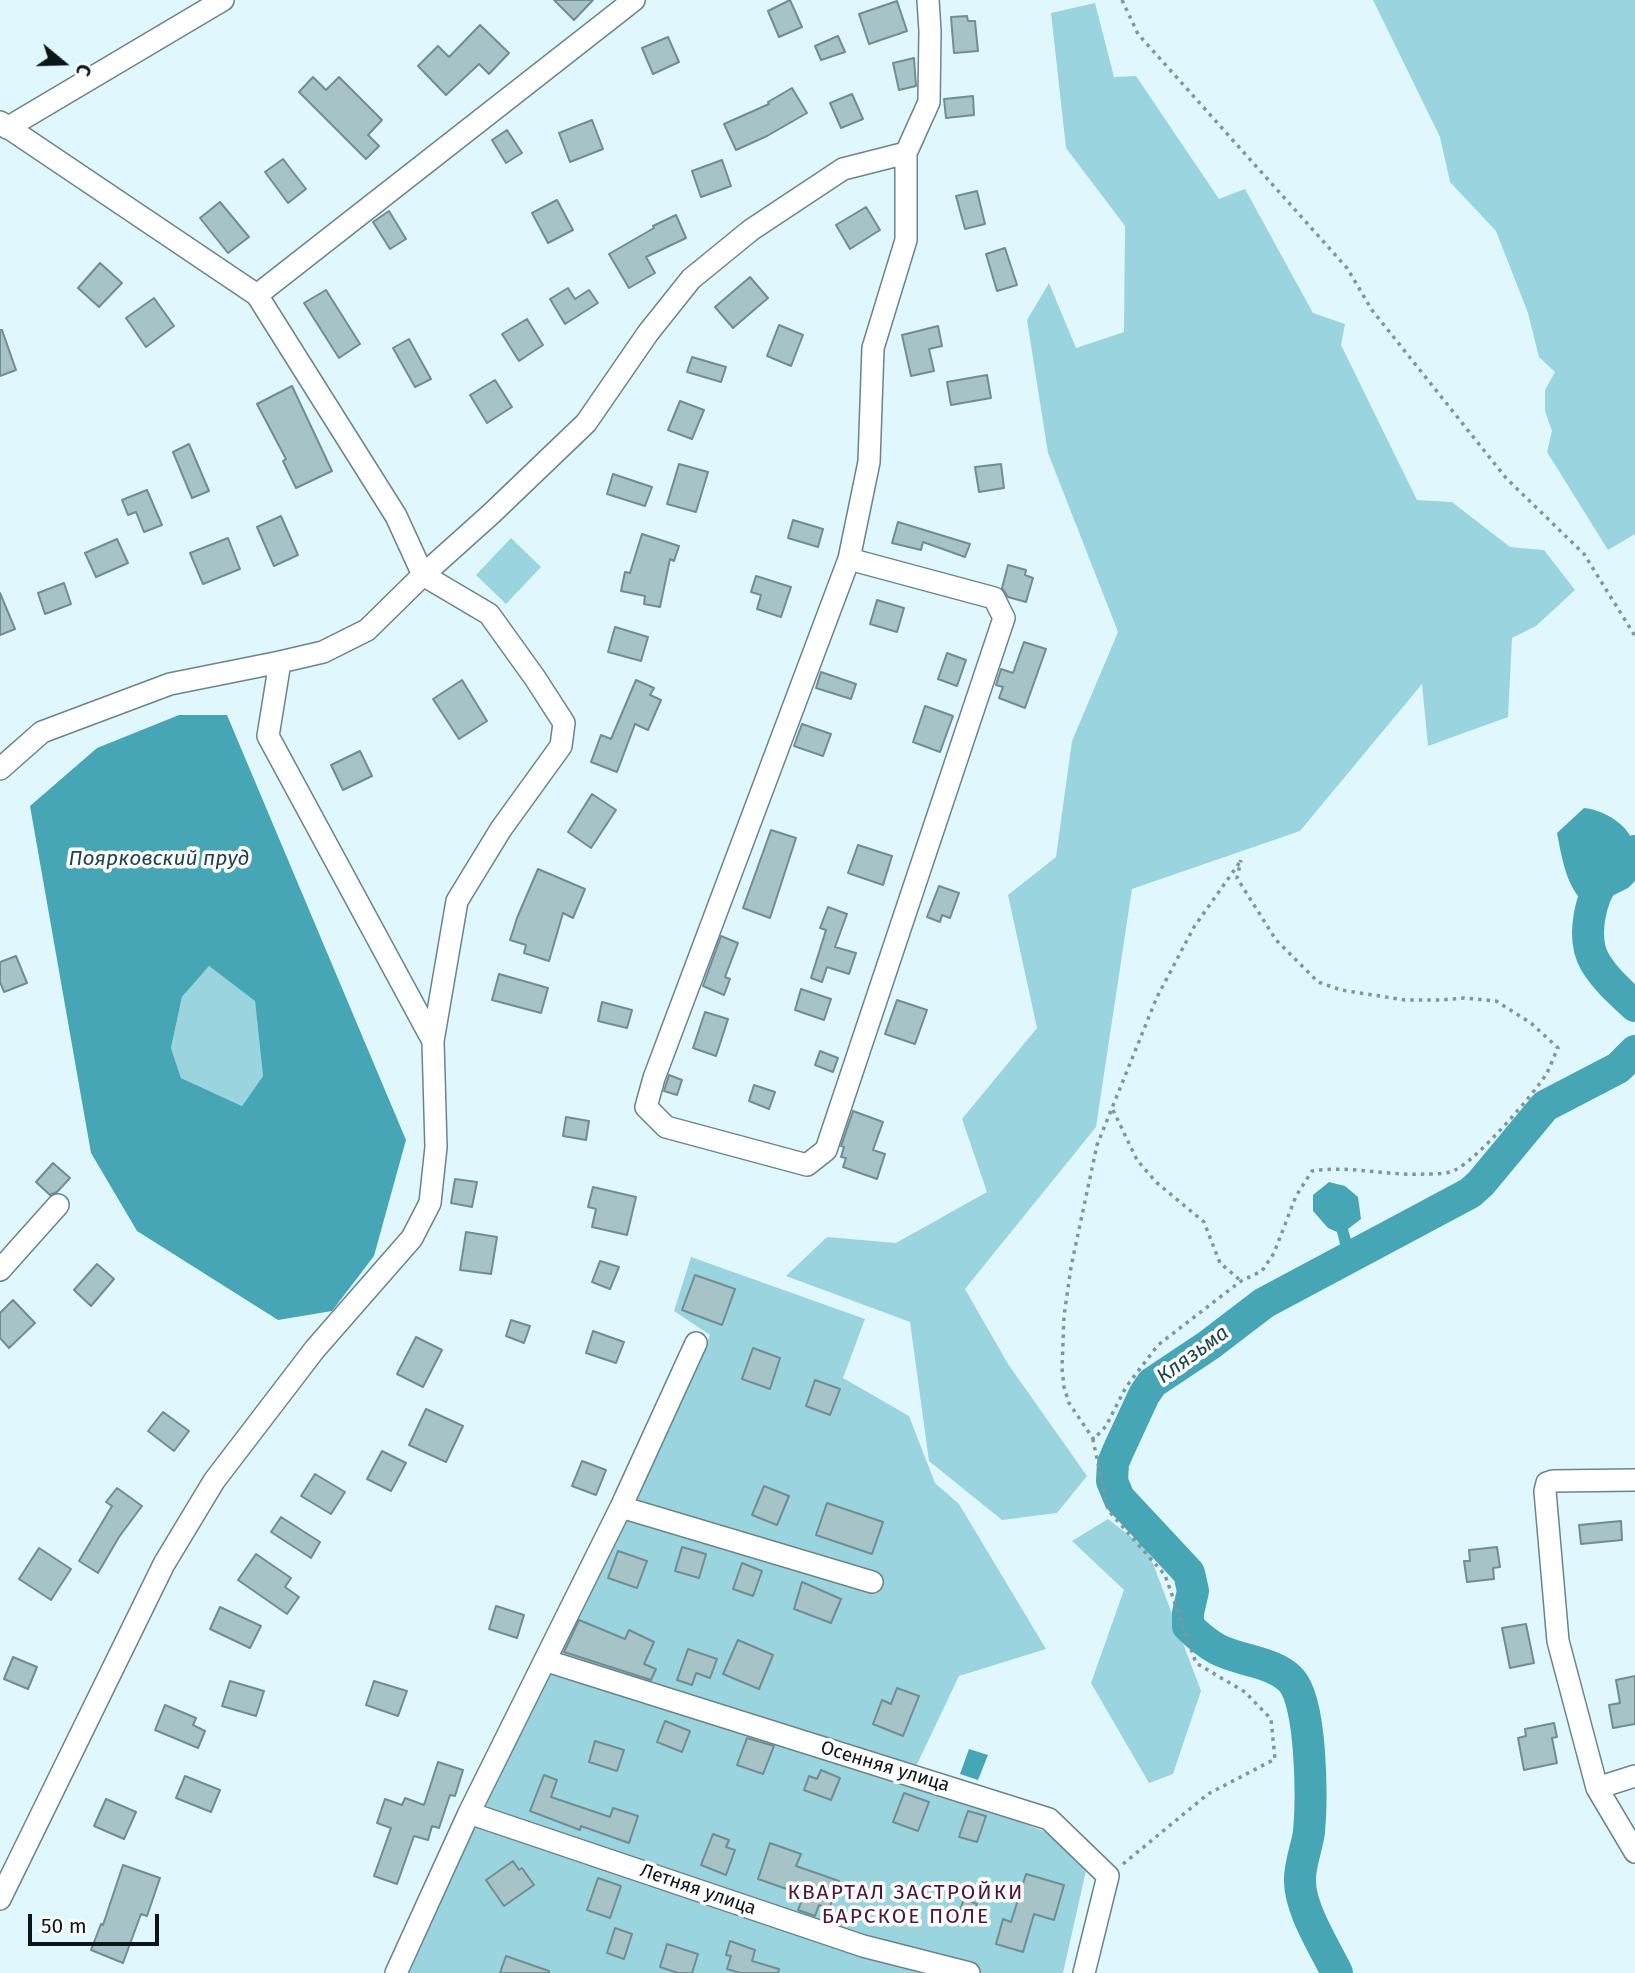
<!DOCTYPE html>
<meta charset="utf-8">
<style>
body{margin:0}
#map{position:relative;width:1635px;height:1973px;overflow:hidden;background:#e0f8fd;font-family:"Fira Sans",sans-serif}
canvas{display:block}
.north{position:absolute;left:28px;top:28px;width:70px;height:70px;-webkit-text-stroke:5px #fff;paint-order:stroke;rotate:109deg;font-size:19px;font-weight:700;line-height:28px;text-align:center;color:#0c1618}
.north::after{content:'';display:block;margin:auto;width:24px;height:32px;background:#0c1618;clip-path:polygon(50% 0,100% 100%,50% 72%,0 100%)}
.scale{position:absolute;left:28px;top:1914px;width:131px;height:32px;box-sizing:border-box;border:4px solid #0c1618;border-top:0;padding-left:9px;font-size:21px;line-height:24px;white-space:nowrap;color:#0c1618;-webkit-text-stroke:5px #fff;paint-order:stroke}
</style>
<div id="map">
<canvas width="1635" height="1973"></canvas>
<div class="north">С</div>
<div class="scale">50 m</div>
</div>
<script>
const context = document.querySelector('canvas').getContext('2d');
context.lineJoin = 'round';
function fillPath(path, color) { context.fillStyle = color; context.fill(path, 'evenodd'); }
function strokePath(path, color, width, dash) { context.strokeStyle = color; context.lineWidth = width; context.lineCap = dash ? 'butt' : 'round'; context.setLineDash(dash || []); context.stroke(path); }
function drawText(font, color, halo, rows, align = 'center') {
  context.font = font + ' "Fira Sans",sans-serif'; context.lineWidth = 7; context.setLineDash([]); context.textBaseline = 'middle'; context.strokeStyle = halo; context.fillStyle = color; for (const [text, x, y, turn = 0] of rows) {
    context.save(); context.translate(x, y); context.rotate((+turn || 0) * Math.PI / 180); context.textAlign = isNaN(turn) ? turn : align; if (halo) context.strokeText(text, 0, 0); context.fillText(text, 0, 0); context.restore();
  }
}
const green = new Path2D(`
 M 1373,0 L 1635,0 L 1635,534 L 1608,550 L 1547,452 L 1552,431 L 1545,411 L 1545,390 L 1555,372 L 1539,357 L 1528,313 L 1496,231 L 1450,182 L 1440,137 Z
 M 1095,3 L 1114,77 L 1136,76 L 1219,199 L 1245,189 L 1313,313 L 1345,324 L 1341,345 L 1417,500 L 1452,502 L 1510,547 L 1544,550 L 1575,590 L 1536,626 L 1512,638 L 1508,717 L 1428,746 L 1422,684 L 1300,831 L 1132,889 L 1096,1127 L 965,1289 L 1008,1364 L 1087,1476 L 1057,1513 L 1002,1520 L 929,1461 L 910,1322 L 786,1276 L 827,1237 L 896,1243 L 987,1192 L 962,1119 L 1037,1028 L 1008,895 L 1056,857 L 1072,741 L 1118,632 L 1048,453 L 1027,320 L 1049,283 L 1076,348 L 1124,332 L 1125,226 L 1066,148 L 1051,13 Z
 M 511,538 L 541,567 L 506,604 L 476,575 Z
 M 209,966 L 255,1000 L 263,1076 L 242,1106 L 181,1078 L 171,1048 L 182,997 Z
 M 691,1257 L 865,1319 L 843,1378 L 909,1416 L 935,1483 L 959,1504 L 1046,1649 L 959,1676 L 910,1779 L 1051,1834 L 1087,1866 L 1063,1973 L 409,1973 L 473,1826 L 623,1519 L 710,1335 L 674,1311 Z
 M 1108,1519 L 1148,1550 L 1201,1691 L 1173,1774 L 1149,1783 L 1091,1683 L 1124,1590 L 1072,1541 Z`);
const water = new Path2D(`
 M 179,715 L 227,715 L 406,1140 L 374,1256 L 332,1311 L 278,1320 L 137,1231 L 91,1153 L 30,806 L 97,748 ZM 209,966 L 255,1001 L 263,1076 L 242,1106 L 181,1078 L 171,1048 L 182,997 Z
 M 1584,808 C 1604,810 1630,825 1635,847 C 1635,857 1635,870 1635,881 L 1628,888 L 1590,907 C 1567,893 1562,858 1557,833 Z
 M 1329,1182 L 1345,1186 L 1358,1197 L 1361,1219 L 1348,1229 L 1355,1254 L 1344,1260 L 1337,1232 L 1328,1228 L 1313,1211 L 1313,1195 Z
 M 969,1749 L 988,1755 L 978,1780 L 960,1774 Z`);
const river = new Path2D(`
 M 1635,851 C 1626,859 1615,867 1607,876 C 1590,896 1581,938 1595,962 C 1605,979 1621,993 1635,1006
 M 1337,1973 C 1324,1946 1299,1908 1300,1879 C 1300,1863 1307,1847 1309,1832 C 1312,1800 1312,1702 1291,1680 C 1273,1661 1239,1661 1217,1649 C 1206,1643 1197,1635 1188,1626 L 1188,1613 L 1193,1591 L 1189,1573 L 1119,1498 L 1112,1481 L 1113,1463 L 1119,1449 L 1144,1395 L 1152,1383 L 1209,1345 L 1264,1303 L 1470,1193 L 1481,1183 L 1545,1106 L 1618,1068 L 1635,1051`);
const building = new Path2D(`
 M 554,0 L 593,0 L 574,20 Z
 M 790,0 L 802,27 L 779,37 L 768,11 Z
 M 897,1 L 907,31 L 869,44 L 859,14 Z
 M 967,16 L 968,21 L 975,21 L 978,51 L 954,53 L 951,17 Z
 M 480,25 L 509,53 L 489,74 L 479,64 L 446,95 L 418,66 L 438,46 L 449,57 Z
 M 838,36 L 845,52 L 821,60 L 815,46 Z
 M 668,37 L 679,62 L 653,74 L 642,48 Z
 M 914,58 L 916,86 L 899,90 L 893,63 Z
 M 313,77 L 326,90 L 339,77 L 382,120 L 368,135 L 379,146 L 366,159 L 299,92 Z
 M 792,88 L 807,113 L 767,136 L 736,150 L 724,124 L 769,104 L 768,102 Z
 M 852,94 L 863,119 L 841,128 L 830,103 Z
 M 973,96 L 974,115 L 946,118 L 944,99 Z
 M 592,120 L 603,149 L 570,162 L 559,133 Z
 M 507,130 L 522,153 L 506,163 L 492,140 Z
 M 283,159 L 306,189 L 288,203 L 265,172 Z
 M 722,160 L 731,186 L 701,197 L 692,171 Z
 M 977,191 L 985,224 L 965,229 L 956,196 Z
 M 557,200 L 573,230 L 548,243 L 532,213 Z
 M 220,202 L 249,237 L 228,253 L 200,218 Z
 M 866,207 L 880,230 L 850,249 L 836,225 Z
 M 389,211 L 406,239 L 390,249 L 373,222 Z
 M 676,215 L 686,238 L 646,257 L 655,273 L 629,288 L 609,254 L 654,228 L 653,226 Z
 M 1005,248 L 1017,285 L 997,291 L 986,254 Z
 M 100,263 L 122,283 L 99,307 L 78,288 Z
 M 750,277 L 768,298 L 733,328 L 715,307 Z
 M 568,288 L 575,299 L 589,290 L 598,303 L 565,324 L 550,299 Z
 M 326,290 L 360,344 L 339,358 L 304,303 Z
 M 154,298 L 174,326 L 146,347 L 126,318 Z
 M 527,319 L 543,345 L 519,361 L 502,334 Z
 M 779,325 L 803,335 L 791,366 L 767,356 Z
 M 938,326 L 942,346 L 929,349 L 934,371 L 911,376 L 902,335 Z
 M 0,330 L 2,330 L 16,370 L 0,376 Z
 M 409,339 L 431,379 L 415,387 L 393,348 Z
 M 692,357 L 726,367 L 721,382 L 687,372 Z
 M 987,375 L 991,398 L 951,405 L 947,382 Z
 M 495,380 L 512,407 L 487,423 L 470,395 Z
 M 292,386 L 332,471 L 296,488 L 283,461 L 286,459 L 257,404 Z
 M 680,401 L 704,410 L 692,439 L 668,430 Z
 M 189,444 L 209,491 L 192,498 L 173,452 Z
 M 679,464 L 708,472 L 696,512 L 667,504 Z
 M 1001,464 L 1004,488 L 979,492 L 975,467 Z
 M 613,474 L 652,487 L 645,506 L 607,494 Z
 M 147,490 L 162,525 L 144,532 L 136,512 L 128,515 L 122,500 Z
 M 281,516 L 298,555 L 274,566 L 257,527 Z
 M 793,520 L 823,529 L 818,547 L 788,538 Z
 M 898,522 L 970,544 L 965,557 L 923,542 L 921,550 L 892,543 Z
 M 642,534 L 679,546 L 674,561 L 670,559 L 660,607 L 644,604 L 645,596 L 621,591 L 625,572 L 630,573 Z
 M 228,538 L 240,569 L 203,584 L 190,553 Z
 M 117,539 L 128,563 L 96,577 L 85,553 Z
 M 1008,565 L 1026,570 L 1025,575 L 1033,578 L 1026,602 L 1008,597 L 1002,588 Z
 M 756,576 L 791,587 L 781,617 L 757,609 L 761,595 L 751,592 Z
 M 64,583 L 71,604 L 45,614 L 38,593 Z
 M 0,593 L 15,629 L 0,635 Z
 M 877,600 L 904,608 L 897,632 L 870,624 Z
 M 615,627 L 648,637 L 641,661 L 608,652 Z
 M 1024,642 L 1046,649 L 1025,708 L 999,698 L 1003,687 L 996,685 L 1001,669 L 1013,673 Z
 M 947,653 L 966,660 L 957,686 L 938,679 Z
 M 821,672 L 856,684 L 851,699 L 816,688 Z
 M 462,680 L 487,721 L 459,739 L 433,699 Z
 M 636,680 L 654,688 L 650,695 L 661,700 L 648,730 L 635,724 L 617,772 L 591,762 L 601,735 L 611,739 Z
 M 925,706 L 953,716 L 940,752 L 913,742 Z
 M 802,724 L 831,734 L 823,756 L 794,746 Z
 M 360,751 L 372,776 L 343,790 L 331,765 Z
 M 592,794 L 616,810 L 591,848 L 568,832 Z
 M 771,830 L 796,838 L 770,918 L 743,908 Z
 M 858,845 L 892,856 L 883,885 L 848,873 Z
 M 538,869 L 585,889 L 573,918 L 563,913 L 549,961 L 524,953 L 526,945 L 510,940 L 517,918 Z
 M 939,886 L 959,893 L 950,918 L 942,915 L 940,922 L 927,917 Z
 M 828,907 L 847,914 L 835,947 L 856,953 L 849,974 L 827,967 L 822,982 L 811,978 L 826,930 L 820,928 Z
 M 721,936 L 738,943 L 725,977 L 730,979 L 724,995 L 703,986 Z
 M 16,956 L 27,983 L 4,992 L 0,982 L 0,962 Z
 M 499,974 L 548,988 L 541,1013 L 492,1000 Z
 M 801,989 L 831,999 L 824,1020 L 795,1010 Z
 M 897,1000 L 927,1010 L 915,1044 L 885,1034 Z
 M 602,1002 L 632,1010 L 627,1028 L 598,1021 Z
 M 705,1012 L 728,1019 L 716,1056 L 693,1048 Z
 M 820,1051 L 838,1058 L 833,1072 L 815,1065 Z
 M 669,1075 L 682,1080 L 677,1095 L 664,1091 Z
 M 754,1085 L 775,1092 L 769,1109 L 749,1101 Z
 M 853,1111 L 883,1122 L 873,1150 L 885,1154 L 877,1179 L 843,1167 L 846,1158 L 841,1157 L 844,1147 L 841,1146 Z
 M 566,1117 L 589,1121 L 586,1140 L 563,1136 Z
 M 53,1163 L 70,1178 L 57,1192 L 50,1195 L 36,1182 Z
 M 455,1179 L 477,1182 L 472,1207 L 451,1203 Z
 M 593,1187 L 636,1197 L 627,1235 L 592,1227 L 596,1209 L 588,1207 Z
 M 466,1232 L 497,1237 L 491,1274 L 460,1270 Z
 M 600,1261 L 619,1267 L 610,1289 L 592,1282 Z
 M 97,1264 L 114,1279 L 91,1306 L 74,1290 Z
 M 695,1275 L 735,1289 L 722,1325 L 682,1310 Z
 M 13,1300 L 35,1323 L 9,1348 L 0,1338 L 0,1313 Z
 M 511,1320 L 530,1326 L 524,1343 L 506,1336 Z
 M 593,1331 L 624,1342 L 616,1363 L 586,1353 Z
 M 416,1337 L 442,1350 L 423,1387 L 397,1374 Z
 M 753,1348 L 780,1358 L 770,1389 L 742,1379 Z
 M 815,1380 L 840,1389 L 830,1415 L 806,1406 Z
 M 426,1409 L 463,1426 L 446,1462 L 409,1445 Z
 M 163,1412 L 189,1431 L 174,1451 L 148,1431 Z
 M 382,1451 L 406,1463 L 391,1491 L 367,1479 Z
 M 582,1461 L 606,1470 L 596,1495 L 572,1486 Z
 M 315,1474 L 345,1492 L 331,1514 L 301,1496 Z
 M 764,1486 L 789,1496 L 777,1525 L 752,1515 Z
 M 117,1488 L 142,1506 L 119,1537 L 98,1573 L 79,1561 L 112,1506 L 106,1502 Z
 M 827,1503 L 883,1522 L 872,1554 L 816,1535 Z
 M 281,1517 L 320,1542 L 311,1558 L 271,1532 Z
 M 1621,1521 L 1622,1540 L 1581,1544 L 1579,1525 Z
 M 682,1547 L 706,1554 L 699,1578 L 675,1571 Z
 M 1497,1547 L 1500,1567 L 1493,1568 L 1494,1579 L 1467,1582 L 1464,1561 L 1470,1561 L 1469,1550 Z
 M 39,1548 L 71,1569 L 51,1600 L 19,1579 Z
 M 618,1551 L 647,1561 L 637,1588 L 608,1578 Z
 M 256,1554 L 291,1578 L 285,1587 L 299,1597 L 287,1614 L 238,1580 Z
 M 742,1563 L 762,1571 L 753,1596 L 733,1589 Z
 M 802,1582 L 841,1599 L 831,1623 L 794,1609 Z
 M 496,1606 L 524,1615 L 517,1638 L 489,1629 Z
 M 220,1607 L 261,1626 L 250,1648 L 210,1629 Z
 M 579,1620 L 625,1639 L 629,1630 L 654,1642 L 644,1664 L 656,1669 L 651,1680 L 564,1652 Z
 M 1526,1624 L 1534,1663 L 1510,1668 L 1502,1628 Z
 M 738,1640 L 773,1655 L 759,1689 L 723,1674 Z
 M 688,1649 L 717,1659 L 710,1678 L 696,1673 L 692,1685 L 677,1680 Z
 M 13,1657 L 37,1667 L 28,1689 L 4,1679 Z
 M 1635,1676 L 1635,1724 L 1613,1728 L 1609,1705 L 1620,1703 L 1616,1680 Z
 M 230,1681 L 264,1691 L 256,1716 L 222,1706 Z
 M 374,1681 L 407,1691 L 398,1716 L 366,1705 Z
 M 897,1688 L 919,1696 L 903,1736 L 873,1724 L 882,1700 L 891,1704 Z
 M 165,1705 L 196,1718 L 193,1725 L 205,1731 L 198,1748 L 155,1730 Z
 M 665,1721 L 690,1731 L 682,1752 L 657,1742 Z
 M 1554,1723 L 1557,1737 L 1552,1738 L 1557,1763 L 1524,1770 L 1518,1738 L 1526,1736 L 1525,1729 Z
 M 747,1738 L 774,1746 L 763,1774 L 737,1765 Z
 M 595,1741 L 624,1750 L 617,1771 L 589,1762 Z
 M 438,1762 L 463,1770 L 455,1796 L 450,1795 L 439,1828 L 432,1826 L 428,1840 L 414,1836 L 397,1884 L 374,1876 L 391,1828 L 377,1823 L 385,1799 L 402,1805 L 405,1798 L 424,1805 Z
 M 821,1770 L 840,1778 L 831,1800 L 804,1790 L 809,1776 L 817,1779 Z
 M 544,1775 L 557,1780 L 551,1797 L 610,1817 L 613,1808 L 638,1816 L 629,1843 L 581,1826 L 580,1830 L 530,1811 Z
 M 185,1776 L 220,1790 L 211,1812 L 176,1798 Z
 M 904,1793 L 929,1802 L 918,1831 L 893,1822 Z
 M 106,1799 L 136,1812 L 124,1839 L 94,1826 Z
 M 968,1811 L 986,1816 L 977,1842 L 959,1837 Z
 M 713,1834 L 729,1840 L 726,1847 L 735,1850 L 726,1875 L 701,1865 Z
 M 770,1843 L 801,1854 L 796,1866 L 839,1881 L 829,1909 L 819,1905 L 815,1916 L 798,1910 L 804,1895 L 758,1879 Z
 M 513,1861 L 519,1870 L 522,1868 L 534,1885 L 504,1906 L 486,1880 Z
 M 123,1865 L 160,1878 L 147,1916 L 141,1914 L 123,1963 L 91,1950 L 101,1924 L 103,1925 Z
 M 1026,1874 L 1064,1885 L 1054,1920 L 1034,1914 L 1023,1952 L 996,1944 L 1003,1919 L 1011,1922 Z
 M 598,1878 L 621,1886 L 610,1918 L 587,1910 Z
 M 964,1899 L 977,1904 L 971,1922 L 957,1918 Z
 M 615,1928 L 632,1934 L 624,1959 L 607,1953 Z
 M 730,1941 L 755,1950 L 752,1961 L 779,1969 L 778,1973 L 740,1973 L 727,1969 L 731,1956 L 726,1955 Z
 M 667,1944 L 698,1954 L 692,1973 L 678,1973 L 660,1967 Z
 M 506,1956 L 549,1971 L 549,1973 L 500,1973 Z`);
const path = new Path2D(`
 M 1122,0 L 1138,34 L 1347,268 L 1372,310 L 1506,478 L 1584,554 L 1635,636
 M 1113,1110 L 1137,1160 L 1156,1182 L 1204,1222 L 1220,1263 L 1241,1281
 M 1094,1440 L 1069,1403 L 1064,1387 L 1062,1368 L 1064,1316 L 1071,1267 L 1097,1145 L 1157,997 L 1194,927 L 1240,862
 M 1123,1864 L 1208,1794 L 1275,1759 L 1271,1719 L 1245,1692 L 1196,1663 L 1165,1575 L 1108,1510 L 1093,1440 L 1106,1426 L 1126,1387 L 1158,1345 L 1241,1281 L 1262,1271 L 1274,1253 L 1296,1196 L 1312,1171 C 1348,1165 1386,1176 1424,1174 C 1433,1174 1448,1174 1455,1170 C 1477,1160 1534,1094 1547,1073 C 1551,1065 1554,1056 1558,1048 L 1531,1023 L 1496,1001 L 1464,998 L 1440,1000 L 1405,1000 L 1341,990 L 1318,982 L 1276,940 L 1237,878 L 1241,860`);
const minor = new Path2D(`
 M 0,122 L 257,295 L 396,516 L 423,575 L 489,614 L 535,678 L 564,723 L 561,746 L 501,829 L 457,901 L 433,1041
 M 7,128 L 223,0
 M 257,295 L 634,0
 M 849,559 L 994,598 L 1004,618 L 826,1150 L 807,1165 L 666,1127 L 646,1107 L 654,1078 L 849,559 L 869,462 L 873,348 L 906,240 L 906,153
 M 0,769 L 42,732 L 170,684 L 280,662
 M 0,1270 L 58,1205
 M 1635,1480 L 1553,1481 L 1547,1483 L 1545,1491 L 1558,1641 L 1597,1788 L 1635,1852
 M 621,1507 L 872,1582
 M 547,1661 L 1049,1819 L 1108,1876 L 1084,1973
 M 1597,1788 L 1635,1776
 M 469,1813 L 863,1946 L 969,1973
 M 0,1899 L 164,1564 L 214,1481 L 315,1349 L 412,1238 L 430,1203 L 436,1147 L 433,1041 L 268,736 L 280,662 L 323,652 L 367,630 L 423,575 L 491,514 L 586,423 L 648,333 L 691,279 L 751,230 L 843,169 L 906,153 L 929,102 L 930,31 L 928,0
 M 396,1973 L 469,1813 L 621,1507 L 696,1343`);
const streetNames = [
 ["Осенняя улица",885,1767,17],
 ["Летняя улица",698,1890,19]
];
const waterNames = [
 ["Поярковский пруд",159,859],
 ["Клязьма",1193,1355,-36]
];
const neighbourhoodNames = [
 ["КВАРТАЛ ЗАСТРОЙКИ",906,1893],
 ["БАРСКОЕ ПОЛЕ",906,1917]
];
fillPath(green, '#99d4df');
fillPath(water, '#47a6b6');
strokePath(river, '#47a6b6', 32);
fillPath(building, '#a6c3c8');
strokePath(building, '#718d92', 2);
strokePath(minor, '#6a858a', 24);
strokePath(path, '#839599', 3.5, [3.5, 5]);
strokePath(minor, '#fff', 21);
drawText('19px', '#0c1618', '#fff', streetNames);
drawText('italic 21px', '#1b454d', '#fff', waterNames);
context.letterSpacing = '2px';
drawText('21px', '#4f153e', '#fff', neighbourhoodNames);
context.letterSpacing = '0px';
</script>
